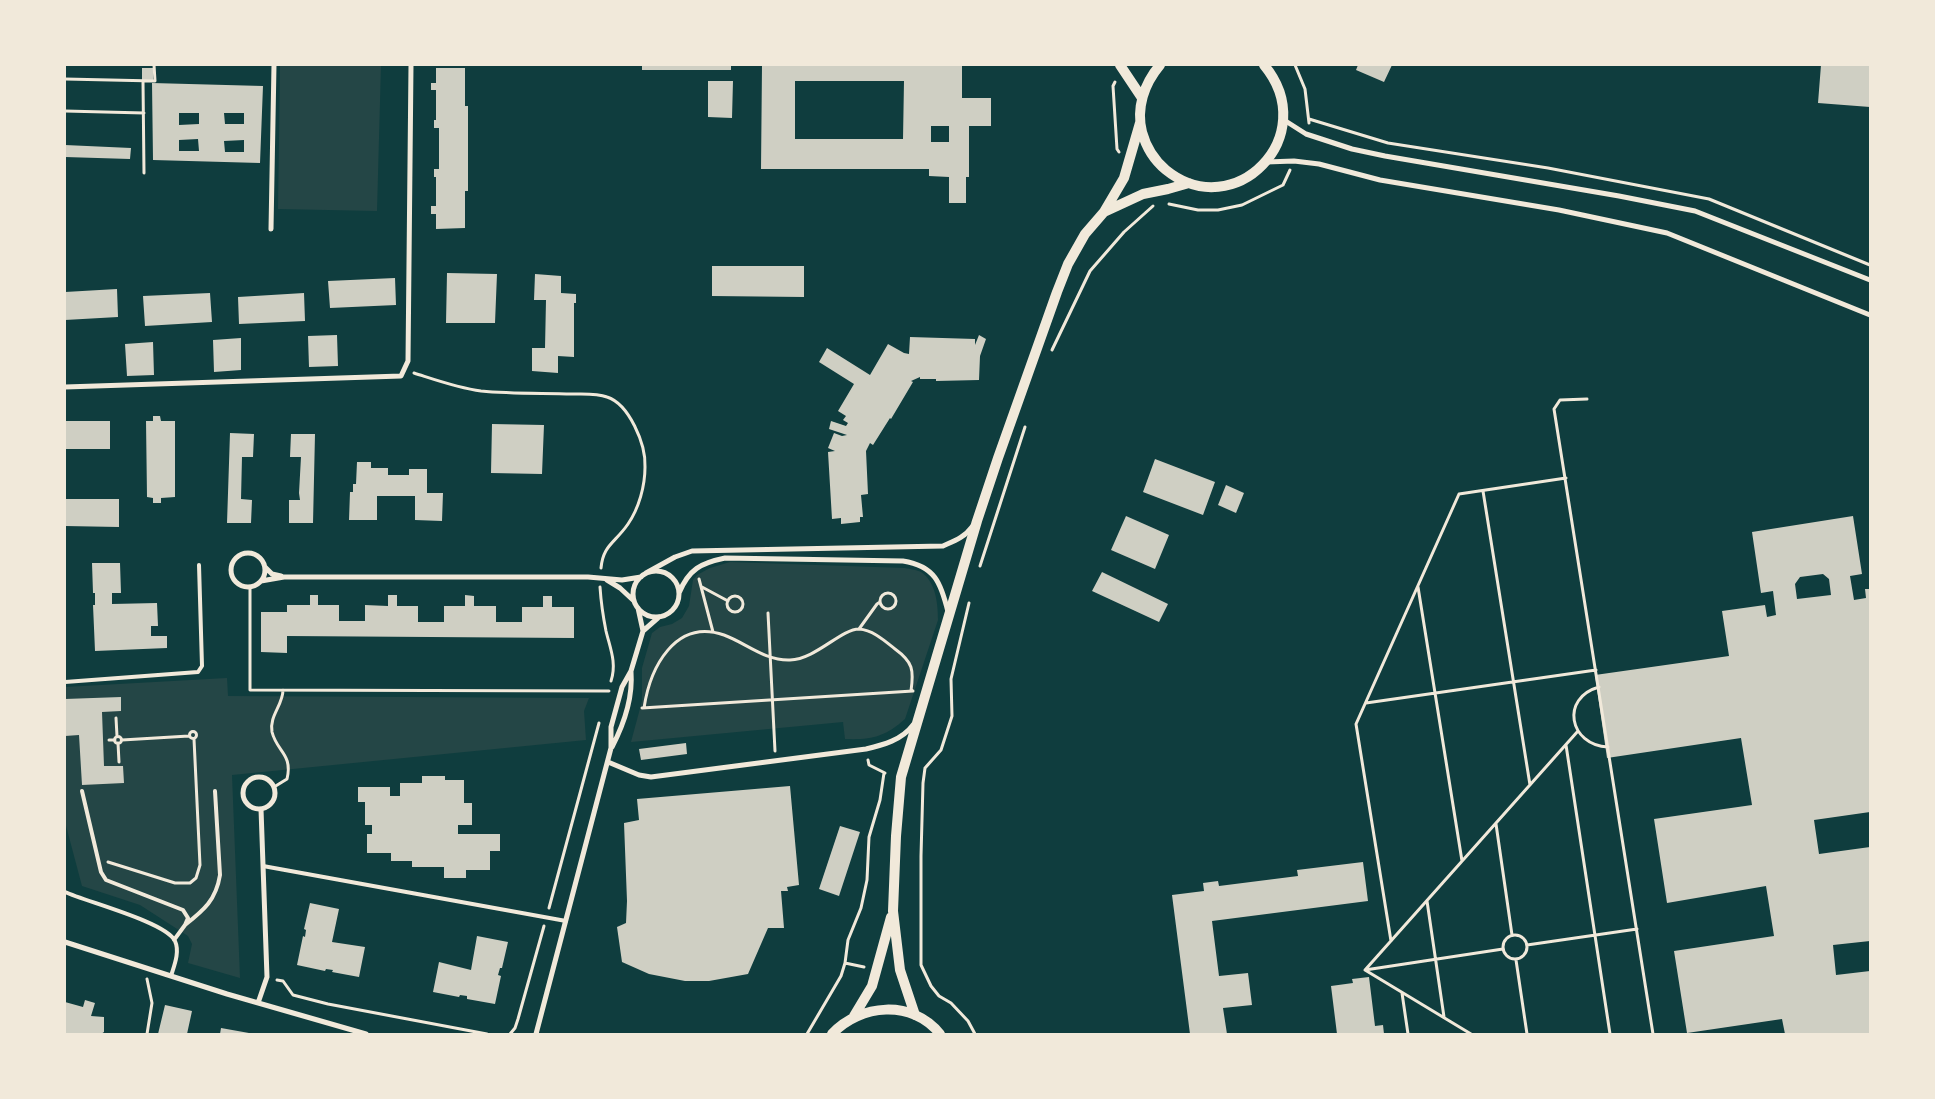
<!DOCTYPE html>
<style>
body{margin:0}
#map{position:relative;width:1935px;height:1099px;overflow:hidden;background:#0f3d3e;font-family:"IBM Plex Serif",serif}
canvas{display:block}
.frame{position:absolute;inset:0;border:66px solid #f1e9da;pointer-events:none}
</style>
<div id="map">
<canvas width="1935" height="1099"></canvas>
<div class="frame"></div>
</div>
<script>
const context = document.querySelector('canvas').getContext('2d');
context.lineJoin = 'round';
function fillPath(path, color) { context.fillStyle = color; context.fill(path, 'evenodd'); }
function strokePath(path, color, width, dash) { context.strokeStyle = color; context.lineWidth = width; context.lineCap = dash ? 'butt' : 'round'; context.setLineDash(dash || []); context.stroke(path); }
const green = new Path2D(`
 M 280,65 L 381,65 L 377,211 L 278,209 Z
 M 730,562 L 905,568 C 910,569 917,570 921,572 C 936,582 938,604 938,620 L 905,719 C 885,737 871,740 845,739 L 843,722 L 631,742 L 642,701 L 642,668 L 652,633 L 660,627 L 672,624 L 682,618 L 689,606 L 693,580 L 697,575 L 710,568 Z
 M 227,678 L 228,696 L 589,698 L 584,711 L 586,740 L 232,775 L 240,978 L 188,963 L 192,944 L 188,936 L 140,905 L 82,886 L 65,822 L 65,687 Z`);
const building = new Path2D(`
 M 642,65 L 731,65 L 731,70 L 642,70 Z
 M 762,65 L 962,65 L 962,98 L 991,98 L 991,126 L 969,126 L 969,177 L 966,177 L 966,203 L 949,203 L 949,177 L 929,176 L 929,169 L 761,169 ZM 795,81 L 904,81 L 903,139 L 795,139 ZM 931,126 L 949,126 L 949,142 L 931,142 Z
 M 1358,65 L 1392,65 L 1384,82 L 1356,70 Z
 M 1821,65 L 1870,65 L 1870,107 L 1818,103 Z
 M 142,68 L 153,68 L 153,80 L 142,80 Z
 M 436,68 L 465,68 L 465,106 L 468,106 L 468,191 L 465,191 L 465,228 L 436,229 L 436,214 L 431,214 L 431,206 L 436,206 L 436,177 L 434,177 L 434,169 L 439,169 L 439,128 L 434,128 L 434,120 L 436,120 L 436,90 L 431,90 L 431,83 L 436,83 Z
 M 708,81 L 733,81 L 732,118 L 708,117 Z
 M 152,83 L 263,86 L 260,163 L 153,160 ZM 179,113 L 199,113 L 199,124 L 179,125 ZM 224,113 L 244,113 L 244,124 L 225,124 ZM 198,139 L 199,151 L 179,151 L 179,140 ZM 244,140 L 244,152 L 225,152 L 224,141 Z
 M 65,145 L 131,148 L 130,159 L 65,157 Z
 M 712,266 L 804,266 L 804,297 L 712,296 Z
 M 447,273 L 497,274 L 495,323 L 446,323 Z
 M 535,274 L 561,276 L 561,293 L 576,294 L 576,303 L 574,303 L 574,357 L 558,356 L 558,373 L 532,371 L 532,348 L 545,348 L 546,300 L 534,300 Z
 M 395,278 L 396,305 L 330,308 L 328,281 Z
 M 117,289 L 118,317 L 65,320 L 65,292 Z
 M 210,293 L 212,322 L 145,326 L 143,296 Z
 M 304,293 L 305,321 L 239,324 L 238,297 Z
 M 337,335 L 338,366 L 309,367 L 308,336 Z
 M 979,335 L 986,339 L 980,356 L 979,380 L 936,381 L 936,379 L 920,379 L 920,377 L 911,381 L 913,382 L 891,419 L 890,418 L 873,445 L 870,443 L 866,451 L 868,494 L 861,495 L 863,517 L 860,517 L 860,522 L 841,524 L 841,518 L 832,519 L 828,452 L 835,451 L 828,448 L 834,433 L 842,436 L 847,435 L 829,429 L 831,421 L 846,426 L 848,423 L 843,420 L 846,416 L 838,411 L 854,384 L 819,362 L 827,348 L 870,375 L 888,344 L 904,353 L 909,354 L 910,337 L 975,339 L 975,345 Z
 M 241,338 L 241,370 L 214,372 L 213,340 Z
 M 153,342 L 154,375 L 127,376 L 125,344 Z
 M 153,416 L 160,416 L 161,421 L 175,421 L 175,497 L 161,498 L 161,503 L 153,503 L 153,498 L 147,497 L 146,421 L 153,421 Z
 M 65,421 L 110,421 L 110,449 L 65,449 Z
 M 492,424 L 544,425 L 542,474 L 491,473 Z
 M 230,433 L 254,434 L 253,457 L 242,457 L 241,499 L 252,500 L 251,523 L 227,523 Z
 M 291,434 L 315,434 L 313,523 L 289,523 L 289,500 L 300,500 L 299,493 L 301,457 L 290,457 Z
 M 1155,459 L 1215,482 L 1203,515 L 1143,492 Z
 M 357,462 L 371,462 L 371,468 L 388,468 L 388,475 L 409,475 L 409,469 L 427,469 L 427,493 L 443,493 L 442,521 L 415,520 L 415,496 L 377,496 L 377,520 L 349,520 L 350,492 L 353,492 L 353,484 L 356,484 Z
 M 1226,485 L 1244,493 L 1236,513 L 1218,505 Z
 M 65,499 L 119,499 L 119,527 L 65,526 Z
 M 1126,516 L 1169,535 L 1155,569 L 1111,550 Z
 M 1853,516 L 1862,574 L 1850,576 L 1854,600 L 1866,598 L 1865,589 L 1870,589 L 1870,812 L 1814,820 L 1819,854 L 1870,847 L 1870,941 L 1833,945 L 1836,975 L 1870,971 L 1870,1034 L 1785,1034 L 1782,1019 L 1687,1033 L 1674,951 L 1774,936 L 1766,886 L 1667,903 L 1654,819 L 1752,805 L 1741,738 L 1607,758 L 1595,675 L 1729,656 L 1722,611 L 1765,605 L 1767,617 L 1776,615 L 1773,591 L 1761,593 L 1752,532 ZM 1823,574 L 1829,579 L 1831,595 L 1797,599 L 1795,584 L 1800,577 Z
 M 92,563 L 120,563 L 121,593 L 112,593 L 112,604 L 157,603 L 158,626 L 151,626 L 151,636 L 167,636 L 167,648 L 95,651 L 93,605 L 95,605 L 95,593 L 93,593 Z
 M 1102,572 L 1168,604 L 1159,622 L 1092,591 Z
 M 310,595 L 318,595 L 318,605 L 339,605 L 339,621 L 365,621 L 365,605 L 388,606 L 388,595 L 397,595 L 397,606 L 418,606 L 418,622 L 444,622 L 444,606 L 465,606 L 465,595 L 474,596 L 474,606 L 496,606 L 496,622 L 522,622 L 522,607 L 543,607 L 543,596 L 552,596 L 552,607 L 574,607 L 574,638 L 287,636 L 287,653 L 261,652 L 261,612 L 287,612 L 287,605 L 310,605 Z
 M 121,697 L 121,711 L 102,712 L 104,766 L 123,766 L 124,783 L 82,785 L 79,735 L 65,736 L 65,699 Z
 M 686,743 L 687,754 L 641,760 L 639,749 Z
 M 422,776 L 445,776 L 445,780 L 464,780 L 464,803 L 472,803 L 472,825 L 458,825 L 458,834 L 500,834 L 500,851 L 490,851 L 490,870 L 466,870 L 466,878 L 444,878 L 444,867 L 412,867 L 412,861 L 391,861 L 391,853 L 367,853 L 367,834 L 372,834 L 372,825 L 365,825 L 365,802 L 358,802 L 358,787 L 390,787 L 390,796 L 400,796 L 400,783 L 422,783 Z
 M 790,786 L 799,885 L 787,887 L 788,891 L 781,891 L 784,928 L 768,928 L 748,974 L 709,981 L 685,981 L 649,974 L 622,962 L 617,927 L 626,923 L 627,901 L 624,823 L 639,820 L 637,799 Z
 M 840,826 L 860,832 L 839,896 L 819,889 Z
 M 1363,862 L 1368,901 L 1212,921 L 1219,976 L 1248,973 L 1252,1005 L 1223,1008 L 1227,1034 L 1190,1034 L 1172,895 L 1204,891 L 1203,883 L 1218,881 L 1219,886 L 1298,876 L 1297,870 Z
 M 310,903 L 339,909 L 332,942 L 365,947 L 359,977 L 332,972 L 333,970 L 326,969 L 325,971 L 297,965 L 303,936 L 305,937 L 306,930 L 304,929 Z
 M 477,936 L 508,942 L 502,968 L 500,968 L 498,975 L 501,976 L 495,1004 L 467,999 L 467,996 L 460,995 L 459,997 L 433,992 L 439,962 L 471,970 Z
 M 1369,977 L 1375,1026 L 1383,1025 L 1384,1034 L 1337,1034 L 1331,986 L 1353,983 L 1352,979 Z
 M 85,1000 L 95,1003 L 91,1016 L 104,1017 L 104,1032 L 101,1034 L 65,1034 L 65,1002 L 83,1007 Z
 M 165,1005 L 192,1011 L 187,1034 L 158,1034 Z
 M 221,1028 L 249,1033 L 249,1034 L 220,1034 Z`);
const path = new Path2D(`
 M 1295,65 L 1305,89 L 1309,123
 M 65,79 L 155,81 L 154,65
 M 143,82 L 144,173
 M 1115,82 L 1113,86 L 1117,149 L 1119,152
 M 65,111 L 144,113
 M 1309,119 L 1388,143 L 1548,168 L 1709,199 L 1870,265
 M 1169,204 L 1198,210 L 1218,210 L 1242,205 L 1283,185 L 1290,170
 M 1052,350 L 1090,271 L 1124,232 L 1153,206
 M 414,373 C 436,380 458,388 481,391 C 511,394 542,393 572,394 C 583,394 597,393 607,397 C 629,404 646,444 645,467 C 645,486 639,508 628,524 C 615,543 603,545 601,568
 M 1587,399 L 1560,400 L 1554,409 L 1653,1034
 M 1483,491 L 1530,785
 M 980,566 L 1025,427
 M 699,579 L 713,632
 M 250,587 L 250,690 L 609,691
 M 600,587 C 601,602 603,616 606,631 C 610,648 617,663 611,681
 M 702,587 L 728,601
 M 1418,587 L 1462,861
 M880 601a8 8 0 1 1 16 0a8 8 0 1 1-16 0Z
 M727 604a8 8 0 1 1 16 0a8 8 0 1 1-16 0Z
 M 969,603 L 951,679 L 952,716 L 941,750 L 925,768 L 923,783 L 921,856 L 921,965 L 931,986 L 939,996 L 951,1003 L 968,1021 L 975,1034
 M 768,613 L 775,751
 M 859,629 L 877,604 L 880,602
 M 1599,687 C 1560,698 1569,745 1608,747
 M 1366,703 L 1596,670
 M 642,708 L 913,691
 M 644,708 C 650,668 675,618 724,635 C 746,643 765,661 790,660 C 816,659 841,629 859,629 C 873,630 885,641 895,649 C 913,662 914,670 911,691
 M 116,718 L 117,736
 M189.5 735a3.5 3.5 0 1 1 7 0a3.5 3.5 0 1 1-7 0Z
 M114.5 740a3.5 3.5 0 1 1 7 0a3.5 3.5 0 1 1-7 0Z
 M 109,740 L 115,740
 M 122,740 L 189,736
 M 118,743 L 119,762
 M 1566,745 L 1610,1034
 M 868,760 L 869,765 L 885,773
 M 274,787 L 287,779 C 293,754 277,752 272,732 C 269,716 283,705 283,690
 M 1496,824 L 1512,935
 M 108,862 L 175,883 L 190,883 L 196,878 L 200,865 L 194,739
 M 1427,901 L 1444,1017
 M 549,908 L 599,723
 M1503 947a12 12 0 1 1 24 0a12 12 0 1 1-24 0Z
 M 1391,941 L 1356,724 L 1459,494 L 1566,478
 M 1527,945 L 1637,929
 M 1516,960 L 1527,1034
 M 845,963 L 864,967
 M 1365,970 L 1578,731
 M 277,980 L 283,981 L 293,995 L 328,1004 L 487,1034
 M 1402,993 L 1408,1034
 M 147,1034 L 152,1003 L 147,979
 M 510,1034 L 515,1028 L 518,1019 L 544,926
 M 807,1034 L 841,976 L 845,963 L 848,940 L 861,908 L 867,880 L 869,837 L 880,800 L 884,773
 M 1471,1034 L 1365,970 L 1503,949`);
const service = new Path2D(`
 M 65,682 L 198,672 L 202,666 L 199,565
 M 82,791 L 101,872 L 106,880 L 183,910 L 188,918 L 185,925 L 174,940
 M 263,866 L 566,921
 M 65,892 C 87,902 166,922 175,941 C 180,952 174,966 171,976
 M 185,925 C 204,910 216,900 220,875 L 215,791`);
const minor = new Path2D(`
 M 1284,120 L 1306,134 L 1352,149 L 1385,156 L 1619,196 L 1695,211 L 1870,280
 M 1266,162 L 1294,161 L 1319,164 L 1380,180 L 1559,210 L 1667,233 L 1870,315
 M 271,229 L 274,65
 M 65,387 L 401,376 L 408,361 L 411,65
 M231 570a17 17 0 1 1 34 0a17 17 0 1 1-34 0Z
 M 265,567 L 272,574 L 281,576
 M633 594a23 23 0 1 1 46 0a23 23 0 1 1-46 0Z
 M 646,573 L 675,557 L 692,551 L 943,546 C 954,541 965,537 972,527
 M 607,580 L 620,588 L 634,601
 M 261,581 L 284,577 L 588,577 L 622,580 L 641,577
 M 679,593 C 689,569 701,563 725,558 L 903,561 C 935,566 941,583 948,612
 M 643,631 L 659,617
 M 612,747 C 624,724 633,698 631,672
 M 608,762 L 639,775 L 651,777 L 866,749 C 883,745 902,740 913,725
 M243 793a16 16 0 1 1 32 0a16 16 0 1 1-32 0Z
 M 65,942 L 227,994 L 366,1034
 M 258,1003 L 267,977 L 261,809
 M 536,1034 L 611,748 L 611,727 L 622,687 L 631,671 L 643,631 L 638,608`);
const secondary = new Path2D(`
 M 1120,65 L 1142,98
 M 1160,65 C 1144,84 1136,108 1142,132 C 1146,147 1154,160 1166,170 C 1234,225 1323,136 1264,65
 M 1104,212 L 1143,194 L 1168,189 L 1189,183
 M 915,1015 L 900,970 L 893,911 L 896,836 L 901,777 L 977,521 L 998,458 L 1057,292 L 1068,264 L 1085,234 L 1104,212 L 1124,178 L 1140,123
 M 854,1016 L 872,986 L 891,917
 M 832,1034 C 860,1004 912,999 940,1034`);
fillPath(green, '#244646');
fillPath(building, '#cfcfc3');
strokePath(path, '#f1e9da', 3);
strokePath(service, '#f1e9da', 4);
strokePath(minor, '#f1e9da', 5);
strokePath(secondary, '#f1e9da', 10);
</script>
